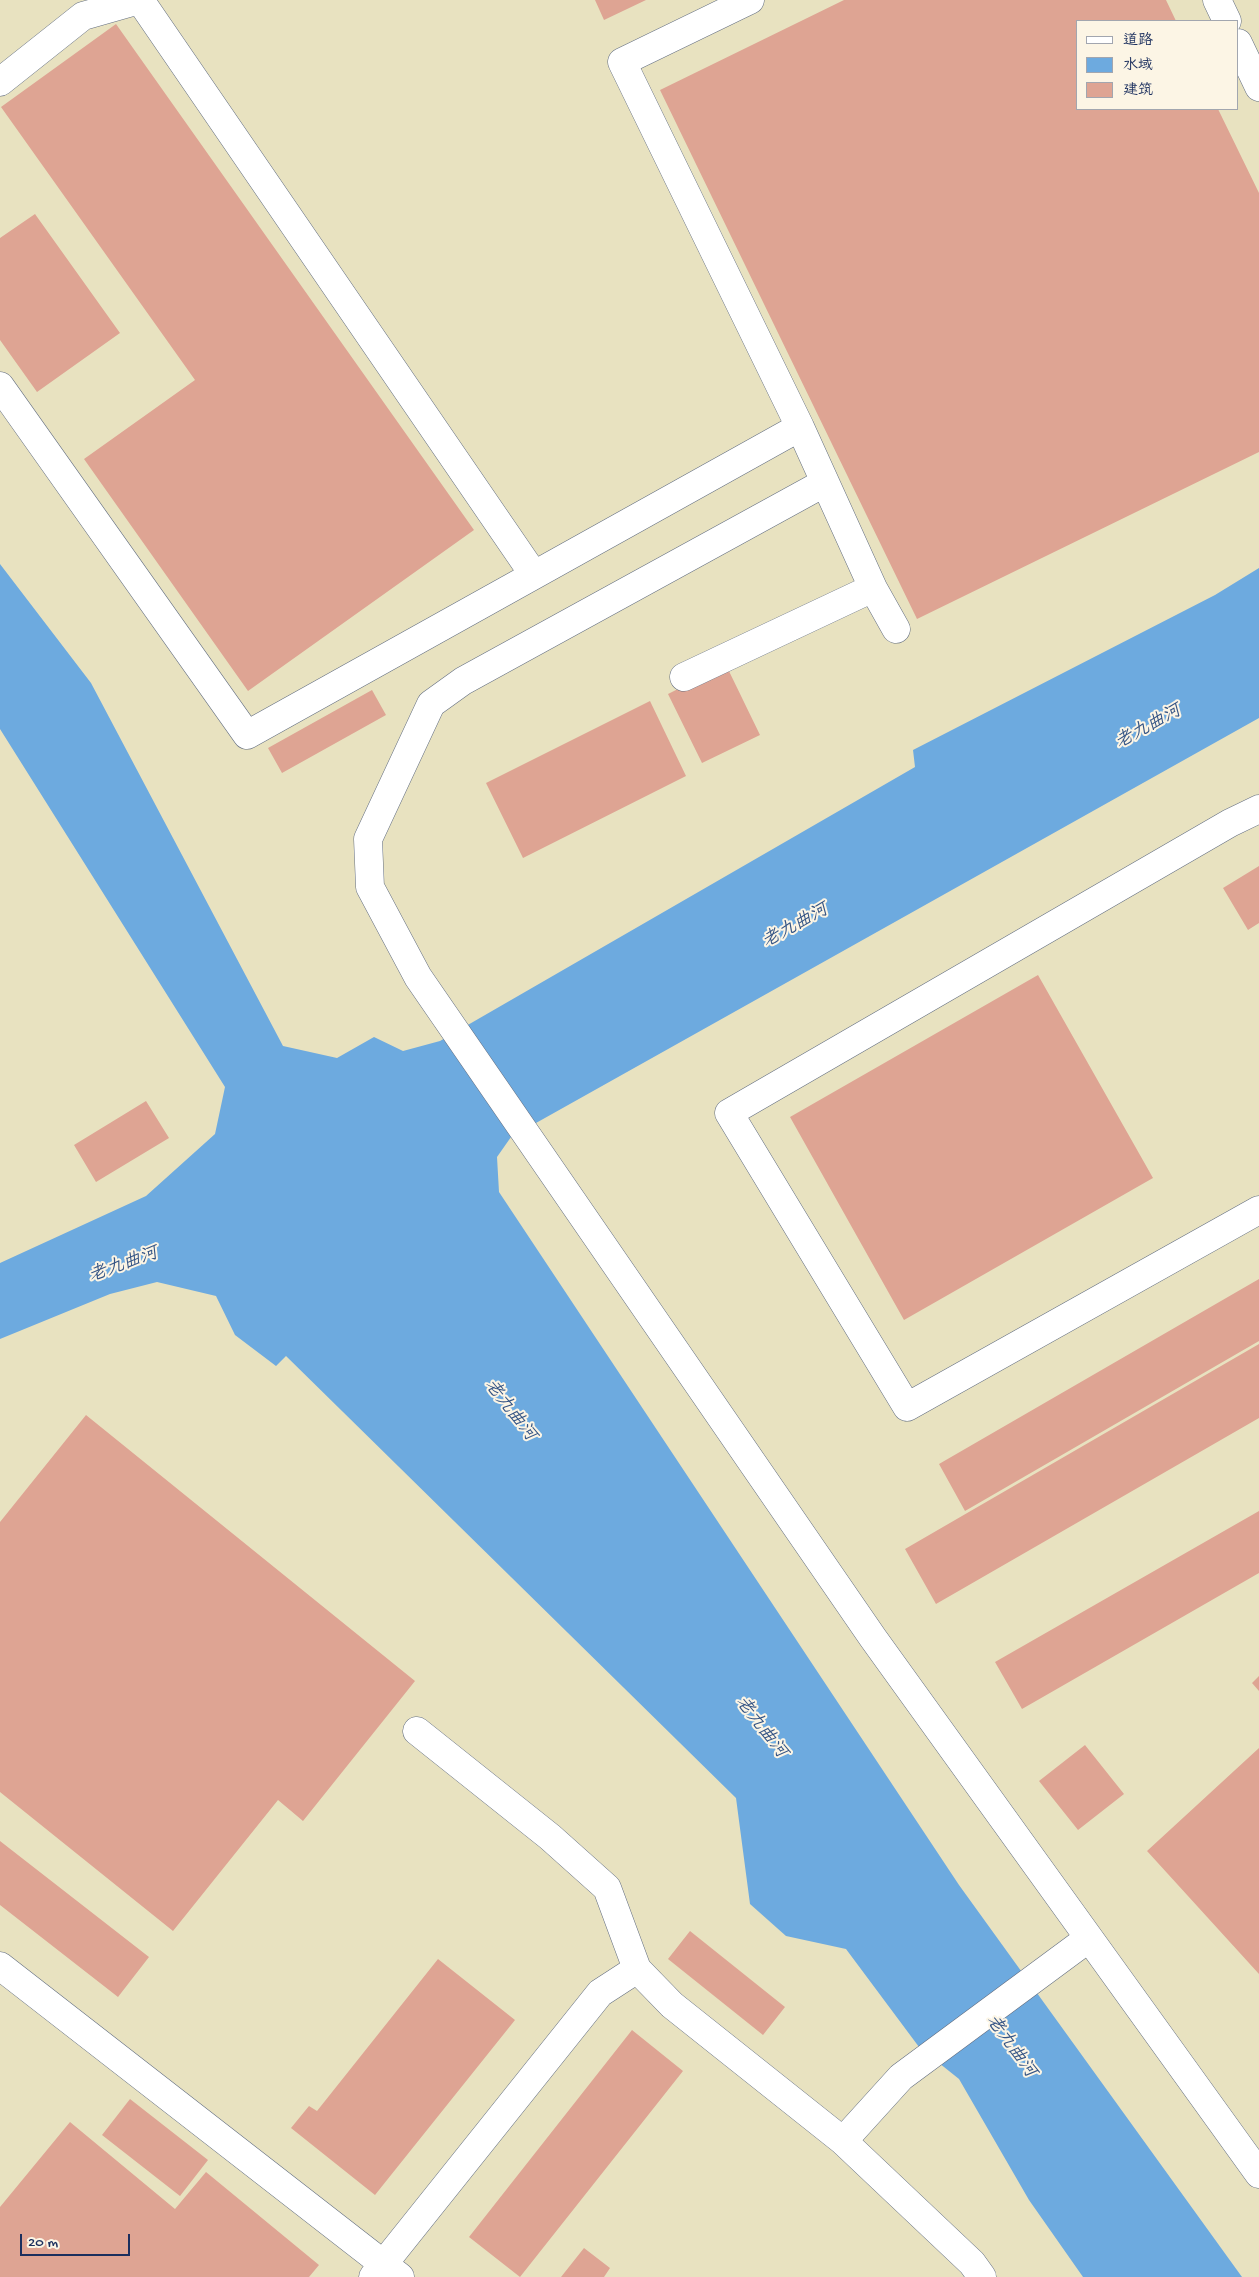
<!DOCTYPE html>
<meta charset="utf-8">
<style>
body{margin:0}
#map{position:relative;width:1259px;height:2277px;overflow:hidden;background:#e8e2c0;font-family:"Gochi Hand","LXGW WenKai TC",sans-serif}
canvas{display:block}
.legend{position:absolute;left:1076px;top:20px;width:162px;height:90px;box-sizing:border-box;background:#fcf5e5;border:1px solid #a2a6af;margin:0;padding:6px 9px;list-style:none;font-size:15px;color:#1b2f5e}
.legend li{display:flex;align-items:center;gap:10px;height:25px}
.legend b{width:25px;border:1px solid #a2a6af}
.scale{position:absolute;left:20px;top:2234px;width:110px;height:22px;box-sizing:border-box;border:2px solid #1b2f5e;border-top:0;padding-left:6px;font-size:15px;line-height:18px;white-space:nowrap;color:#1b2f5e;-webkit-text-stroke:4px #fcf5e5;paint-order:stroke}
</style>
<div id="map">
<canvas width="1259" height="2277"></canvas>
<ul class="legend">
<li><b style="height:6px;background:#fff"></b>道路</li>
<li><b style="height:14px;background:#6daadf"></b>水域</li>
<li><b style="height:14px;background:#dea493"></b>建筑</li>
</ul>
<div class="scale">20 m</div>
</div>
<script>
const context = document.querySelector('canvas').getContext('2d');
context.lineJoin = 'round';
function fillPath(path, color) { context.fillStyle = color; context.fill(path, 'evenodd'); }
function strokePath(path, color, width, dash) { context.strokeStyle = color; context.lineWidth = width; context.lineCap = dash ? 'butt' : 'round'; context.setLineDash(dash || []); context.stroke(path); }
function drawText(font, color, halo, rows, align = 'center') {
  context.font = font + ' "Gochi Hand","LXGW WenKai TC",sans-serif'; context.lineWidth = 4; context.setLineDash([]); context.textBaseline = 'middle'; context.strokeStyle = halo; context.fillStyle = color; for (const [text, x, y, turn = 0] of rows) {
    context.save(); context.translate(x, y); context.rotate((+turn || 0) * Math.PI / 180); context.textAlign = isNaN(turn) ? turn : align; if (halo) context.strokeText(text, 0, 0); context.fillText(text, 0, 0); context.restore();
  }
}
const water = new Path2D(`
 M 0,564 L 91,683 L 283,1046 L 337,1058 L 374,1037 L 403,1051 L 440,1041 L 915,767 L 913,750 L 1215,595 L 1259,568 L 1259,718 L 511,1137 L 497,1157 L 499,1192 L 959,1885 L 1242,2277 L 1083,2277 L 1029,2200 L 959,2079 L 919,2047 L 846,1949 L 786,1936 L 750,1904 L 736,1798 L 286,1356 L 276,1366 L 235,1335 L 216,1296 L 157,1282 L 110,1294 L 0,1339 L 0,1263 L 146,1196 L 215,1134 L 225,1087 L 0,729 Z`);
const building = new Path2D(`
 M 595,0 L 646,0 L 604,20 Z
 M 844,0 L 1166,0 L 1176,21 L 1078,21 L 1078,109 L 1218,109 L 1259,193 L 1259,452 L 917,619 L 660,90 Z
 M 116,24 L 474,530 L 248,691 L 84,459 L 195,380 L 1,107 Z
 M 35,214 L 120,333 L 37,392 L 0,340 L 0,238 Z
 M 726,665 L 760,735 L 702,763 L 668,694 Z
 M 372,690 L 386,715 L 282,773 L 268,748 Z
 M 650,701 L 686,776 L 523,858 L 486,783 Z
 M 1259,866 L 1259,923 L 1248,930 L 1223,888 Z
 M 1038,975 L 1153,1178 L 904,1320 L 790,1117 Z
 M 146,1101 L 169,1138 L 96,1182 L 74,1145 Z
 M 1259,1279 L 1259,1341 L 965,1511 L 939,1464 Z
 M 1259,1344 L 1259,1418 L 936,1604 L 905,1549 Z
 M 86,1415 L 415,1681 L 303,1821 L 278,1800 L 173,1931 L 0,1792 L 0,1522 Z
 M 1259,1511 L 1259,1573 L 1022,1709 L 995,1662 Z
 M 1259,1676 L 1259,1691 L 1252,1683 Z
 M 1085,1745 L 1124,1794 L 1078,1830 L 1039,1781 Z
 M 1259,1748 L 1259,1974 L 1147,1851 Z
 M 0,1841 L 149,1957 L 118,1997 L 0,1905 Z
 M 690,1931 L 785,2007 L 763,2035 L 668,1959 Z
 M 438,1959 L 515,2020 L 375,2195 L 291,2128 L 309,2106 L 317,2111 Z
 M 632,2030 L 683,2071 L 520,2277 L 469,2237 Z
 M 130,2099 L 208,2160 L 180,2196 L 102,2135 Z
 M 70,2122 L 175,2209 L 206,2172 L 319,2265 L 309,2277 L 0,2277 L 0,2207 Z
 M 584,2248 L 610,2268 L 604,2277 L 561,2277 Z`);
const minor = new Path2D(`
 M 140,0 L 534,575
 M 750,0 L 622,62 L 800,427 L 873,588 L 896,629
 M 1217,0 L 1227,21
 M 1238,43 L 1259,87
 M 0,82 L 83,16 L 139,0
 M 0,386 L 247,735 L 800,427
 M 824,483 L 463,681 L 431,704 L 368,839 L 370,887 L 418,977 L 873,1638 L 1259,2174
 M 684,677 L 873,588
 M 1259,809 L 1230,823 L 729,1113 L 907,1407 L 1259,1210
 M 0,1966 L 400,2277
 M 637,1969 L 672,2005 L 843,2141 L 972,2263 L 982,2277
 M 843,2141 L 901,2077 L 1089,1938
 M 373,2277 L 600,1993 L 637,1969 L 607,1888 L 550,1837 L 417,1731`);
const waterNames = [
 ["老九曲河",1149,728,-29],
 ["老九曲河",796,927,-29],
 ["老九曲河",124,1266,-20],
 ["老九曲河",509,1411,52],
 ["老九曲河",760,1728,52],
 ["老九曲河",1010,2047,54]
];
fillPath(water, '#6daadf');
fillPath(building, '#dea493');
strokePath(minor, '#636e80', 29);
strokePath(minor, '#fff', 28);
drawText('italic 18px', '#345485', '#fcf5e5', waterNames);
</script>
